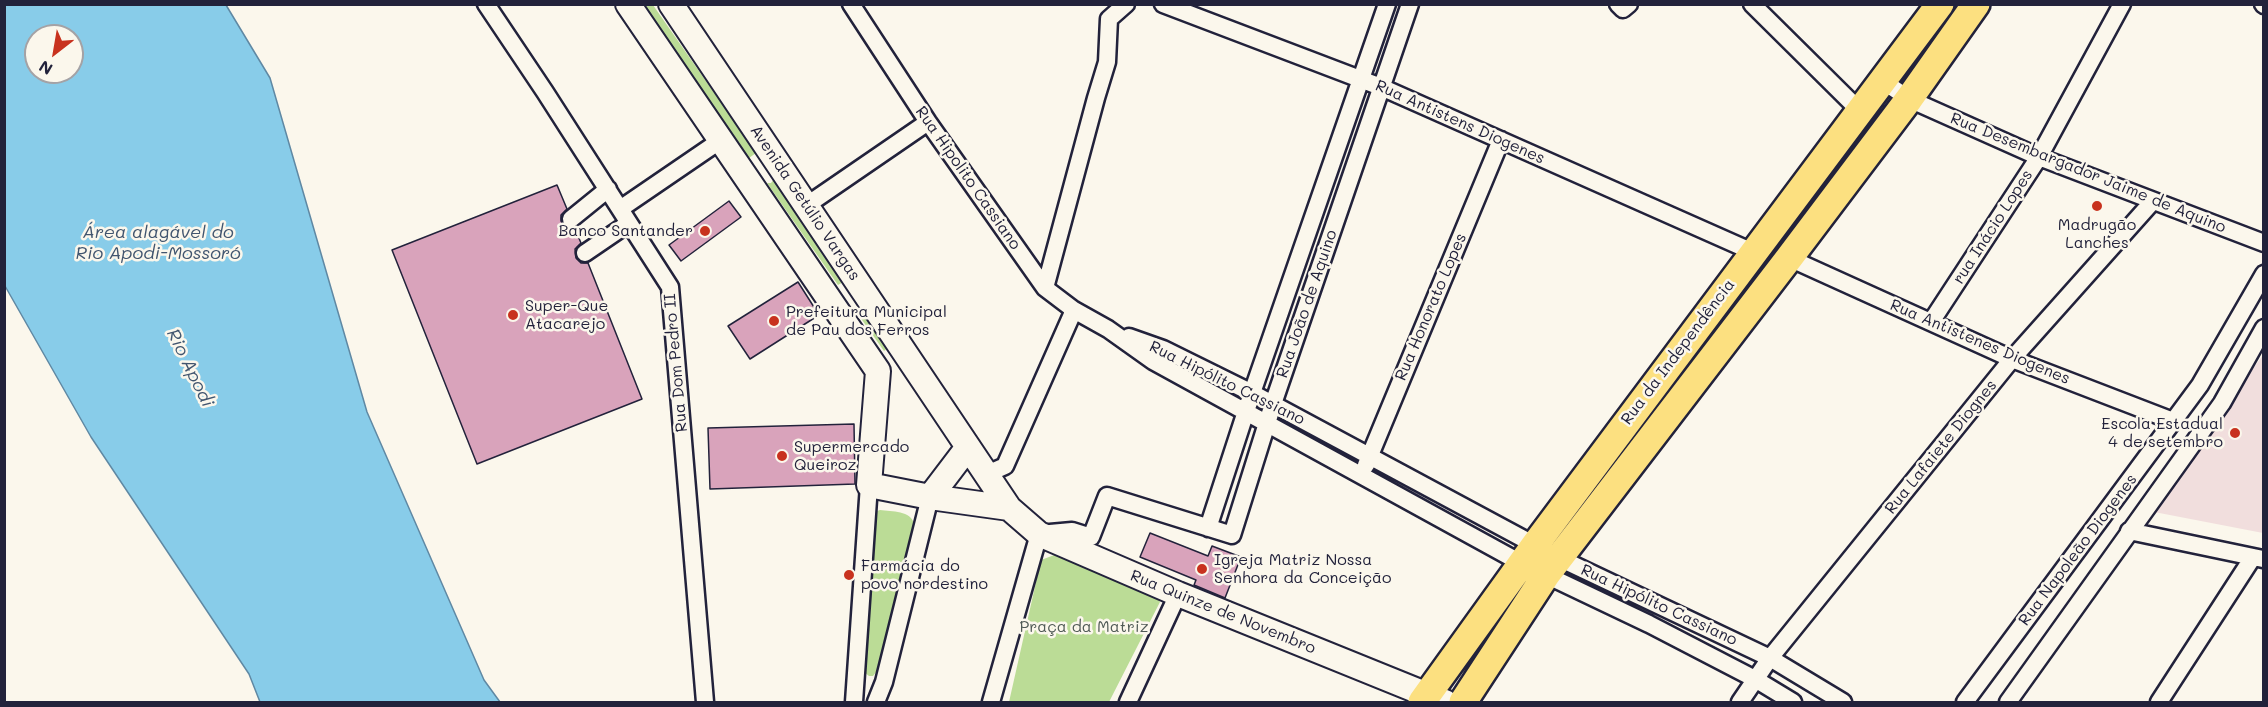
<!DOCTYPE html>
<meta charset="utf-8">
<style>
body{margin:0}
#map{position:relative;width:2268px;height:707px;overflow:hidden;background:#fbf7ec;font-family:Mali,sans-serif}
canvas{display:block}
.frame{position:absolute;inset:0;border:6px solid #22223b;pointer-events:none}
.north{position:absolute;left:24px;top:24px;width:60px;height:60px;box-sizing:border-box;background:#fbf7ec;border:2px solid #a4a2a5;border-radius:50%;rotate:211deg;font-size:16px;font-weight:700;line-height:24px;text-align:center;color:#22223b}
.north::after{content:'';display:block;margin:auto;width:21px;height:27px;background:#c8321e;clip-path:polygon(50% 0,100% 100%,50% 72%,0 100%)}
</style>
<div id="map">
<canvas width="2268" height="707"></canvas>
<div class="frame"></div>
<div class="north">N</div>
</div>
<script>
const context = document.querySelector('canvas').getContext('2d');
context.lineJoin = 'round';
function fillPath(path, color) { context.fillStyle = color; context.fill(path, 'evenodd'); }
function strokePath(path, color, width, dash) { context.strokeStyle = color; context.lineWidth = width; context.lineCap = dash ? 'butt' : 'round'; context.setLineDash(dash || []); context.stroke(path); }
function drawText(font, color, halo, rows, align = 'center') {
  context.font = font + ' Mali,sans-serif'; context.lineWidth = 5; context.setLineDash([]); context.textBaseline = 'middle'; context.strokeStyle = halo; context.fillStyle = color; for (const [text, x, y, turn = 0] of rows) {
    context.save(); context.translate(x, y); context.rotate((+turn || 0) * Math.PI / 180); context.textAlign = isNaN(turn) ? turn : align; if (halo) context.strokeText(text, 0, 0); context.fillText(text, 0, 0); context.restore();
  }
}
const built = new Path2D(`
 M 2263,355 L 2263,533 L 2149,511 Z`);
const green = new Path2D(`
 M 643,5 L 653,5 L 756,153 L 749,158 Z
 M 774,179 L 845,281 L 838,285 L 767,183 L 771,183 Z
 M 862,306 L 889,347 L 884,351 L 855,310 Z
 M 880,510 C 892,512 911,510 914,524 L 877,671 L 873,676 L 869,676 L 864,672 L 874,512 Z
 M 1057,554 L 1156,594 L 1160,602 L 1109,702 L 1009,702 L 1041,560 Z`);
const water = new Path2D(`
 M 5,4 L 226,5 L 270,78 L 367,412 L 484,680 L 500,702 L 260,702 L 249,674 L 91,437 L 5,286 ZM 36,36 L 72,36 L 72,72 L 36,72 Z`);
const building = new Path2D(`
 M 557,185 L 567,209 L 561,215 L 561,221 L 567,229 L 575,229 L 581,243 L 575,249 L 576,258 L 581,263 L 588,263 L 642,399 L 477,464 L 392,250 Z
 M 729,201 L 741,217 L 681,261 L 669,245 Z
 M 798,282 L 819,315 L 750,359 L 728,326 Z
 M 854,424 L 855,484 L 710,489 L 708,428 Z
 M 1150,533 L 1208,556 L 1212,546 L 1241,557 L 1225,598 L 1194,585 L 1196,580 L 1140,557 Z`);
const minor = new Path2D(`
 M 486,4 L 545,92 L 670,287 L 705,702
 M 851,4 L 928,122 L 1045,288 L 1074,310 L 1108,329 L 1153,361 L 1521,563 L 1649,624 L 1755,679 L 1793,702
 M 1163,4 L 1381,87 L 1753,252
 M 1618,4 L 1623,9 L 1629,4
 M 1752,4 L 1860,111
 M 2263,4 L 2264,5
 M 1883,81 L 1909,99 L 2039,157 L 2264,243
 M 807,205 L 928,122
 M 620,209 L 721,140
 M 571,219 L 608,189
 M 585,253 L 629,223
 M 1789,258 L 2012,359 L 2173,421
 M 1045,288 L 1096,98 L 1107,62 L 1109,19 L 1126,4
 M 1931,322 L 2039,157 L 2122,4
 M 1129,337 L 1163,349 L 1252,393 L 1559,558 L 1770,658 L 1843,702
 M 1366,465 L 1501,140
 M 987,474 L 1005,466 L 1074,310
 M 1208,528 L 1252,393 L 1387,4
 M 2129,531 L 2263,559
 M 854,702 L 869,485
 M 876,702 L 884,682 L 930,497
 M 991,702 L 1039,534 L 1072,531 L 1091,537 L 1107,496 L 1232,535 L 1273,404 L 1410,4
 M 1128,702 L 1178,594
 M 1740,702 L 1770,658 L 2012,359 L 2153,201
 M 1965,702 L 2200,385 L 2264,274
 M 2008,702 L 2222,403 L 2264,328
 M 2159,702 L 2253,557`);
const secondary = new Path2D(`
 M 628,4 L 878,371 L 869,485 L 930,497 L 1009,508
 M 671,4 L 1009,508 L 1039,534 L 1178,594 L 1445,702
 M 930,497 L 968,447`);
const trunk = new Path2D(`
 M 1422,702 L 1535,545 L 1940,4
 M 1463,702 L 1546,575 L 1789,258 L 1909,99 L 1976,4`);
const markers = [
 [2097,206,6,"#c8321e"],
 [705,231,6,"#c8321e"],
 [513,315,6,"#c8321e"],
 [774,321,6,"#c8321e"],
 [2235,433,6,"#c8321e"],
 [782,456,6,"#c8321e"],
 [1202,569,6,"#c8321e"],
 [849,575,6,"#c8321e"]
];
const streetNames = [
 ["Rua Antistens Diogenes",1460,122,24],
 ["Rua Desembargador Jaime de Aquino",2088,173,22],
 ["Rua Hipolito Cassiano",968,178,55],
 ["Avenida Getúlio Vargas",805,203,56],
 ["rua Inácio Lopes",1993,227,-57],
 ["Rua João de Aquino",1307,304,-71],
 ["Rua Honorato Lopes",1431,307,-67],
 ["Rua Antistenes Diogenes",1980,342,23],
 ["Rua da Independência",1678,352,-53],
 ["Rua Dom Pedro II",676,363,-95],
 ["Rua Hipólito Cassiano",1227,383,26],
 ["Rua Lafaiete Diognes",1941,447,-51],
 ["Rua Napoleão Diogenes",2078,550,-53],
 ["Rua Hipólito Cassiano",1659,605,25],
 ["Rua Quinze de Novembro",1223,612,22]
];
const poiNames = [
 ["Madrugão",2097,225,"center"],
 ["Lanches",2097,243,"center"],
 ["Banco Santander",693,231,"right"],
 ["Super-Que",525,306],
 ["Atacarejo",525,324],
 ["Prefeitura Municipal",786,312],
 ["de Pau dos Ferros",786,330],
 ["Escola Estadual",2223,424,"right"],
 ["4 de setembro",2223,442,"right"],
 ["Supermercado",794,447],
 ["Queiroz",794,465],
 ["Igreja Matriz Nossa",1214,560],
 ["Senhora da Conceição",1214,578],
 ["Farmácia do",861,566],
 ["povo nordestino",861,584]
];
const parkNames = [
 ["Praça da Matriz",1084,627]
];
const waterNames = [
 ["Área alagável do",158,232],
 ["Rio Apodi-Mossoró",158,253],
 ["Rio Apodi",190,368,64]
];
fillPath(built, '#f1dedd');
fillPath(green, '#bbdc96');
fillPath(water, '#88cce9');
strokePath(water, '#5f88a3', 1.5);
fillPath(building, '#d9a3bb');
strokePath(building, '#22223b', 1.5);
strokePath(minor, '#22223b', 21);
strokePath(secondary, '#22223b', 28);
strokePath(trunk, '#22223b', 32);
strokePath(minor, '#fbf7ec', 16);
strokePath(secondary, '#fbf7ec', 24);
strokePath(trunk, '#fce080', 27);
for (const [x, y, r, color] of markers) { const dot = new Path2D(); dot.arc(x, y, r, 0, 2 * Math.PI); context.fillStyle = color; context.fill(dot); strokePath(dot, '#fbf7ec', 2); }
drawText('16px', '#22223b', '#fbf7ec', streetNames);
drawText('16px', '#22223b', '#fbf7ec', poiNames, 'left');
drawText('16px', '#505a56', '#fbf7ec', parkNames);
drawText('italic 18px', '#41556f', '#fbf7ec', waterNames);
</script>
